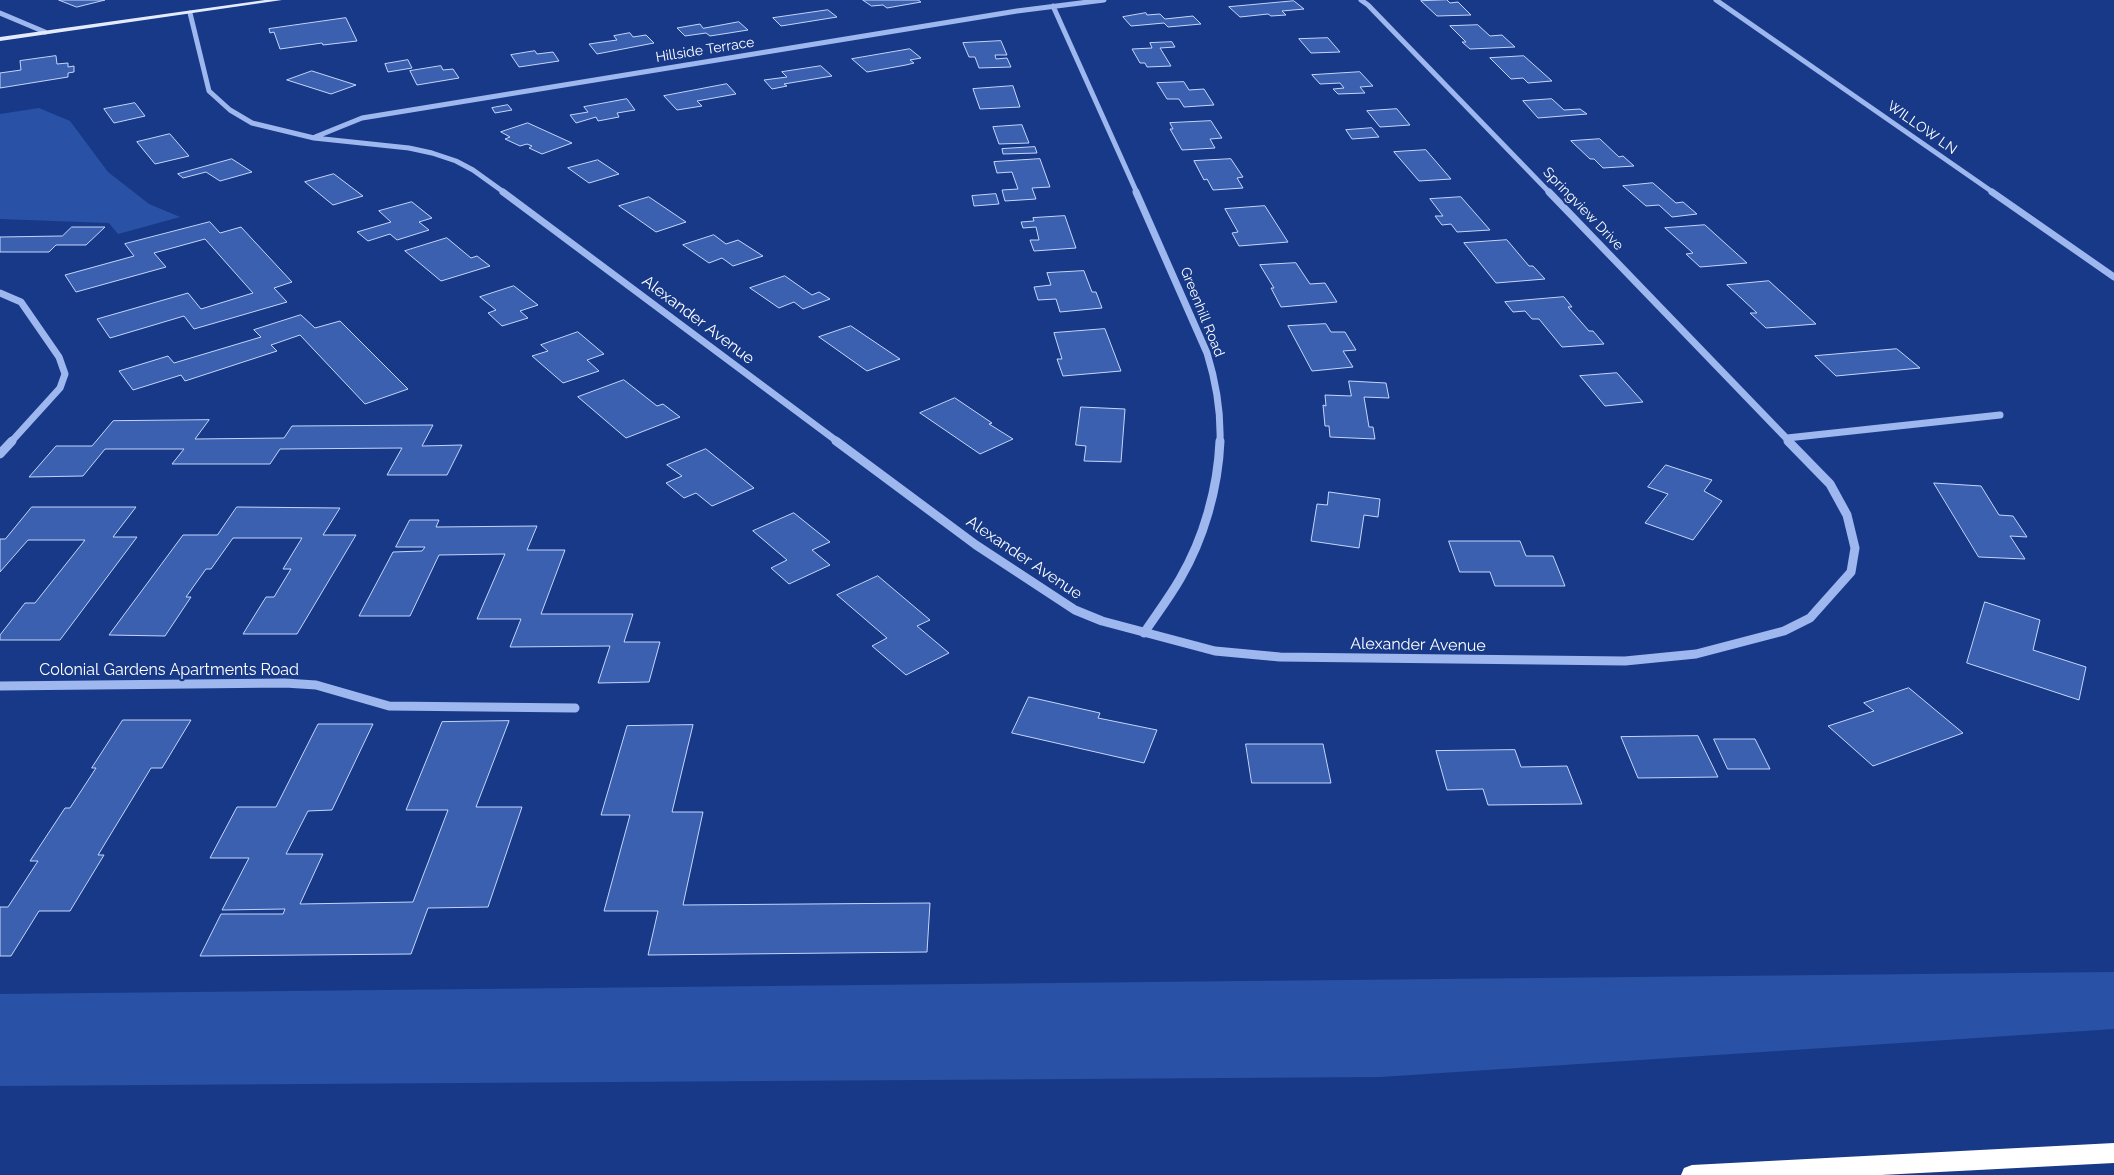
<!DOCTYPE html>
<style>
body{margin:0}
canvas{display:block;background:#173988}
</style>
<canvas width="2114" height="1175"></canvas>
<script>
const context = document.querySelector('canvas').getContext('2d');
context.lineJoin = 'round';
function fillPath(path, color) { context.fillStyle = color; context.fill(path, 'evenodd'); }
function strokePath(path, color, width, dash) { context.strokeStyle = color; context.lineWidth = width; context.lineCap = dash ? 'butt' : 'round'; context.setLineDash(dash || []); context.stroke(path); }
function drawText(font, color, halo, rows, align = 'center') {
  context.font = font + ' Raleway,sans-serif'; context.lineWidth = 4.5; context.setLineDash([]); context.textBaseline = 'middle'; context.strokeStyle = halo; context.fillStyle = color; for (const [text, x, y, turn = 0] of rows) {
    context.save(); context.translate(x, y); context.rotate((+turn || 0) * Math.PI / 180); context.textAlign = isNaN(turn) ? turn : align; if (halo) context.strokeText(text, 0, 0); context.fillText(text, 0, 0); context.restore();
  }
}
const green = new Path2D(`
 M 39,108 L 70,121 L 108,172 L 149,204 L 180,217 L 118,234 L 109,223 L 0,219 L 0,114 Z
 M 2114,972 L 2114,1029 L 1380,1077 L 0,1086 L 0,994 Z`);
const building = new Path2D(`
 M 59,0 L 105,0 L 77,7 Z
 M 863,0 L 918,0 L 921,2 L 887,8 L 883,5 L 872,6 Z
 M 1447,0 L 1450,3 L 1458,2 L 1471,15 L 1437,16 L 1421,1 Z
 M 1294,1 L 1304,9 L 1282,11 L 1286,15 L 1271,16 L 1268,14 L 1240,17 L 1229,7 Z
 M 828,10 L 837,17 L 781,26 L 773,18 Z
 M 1146,13 L 1147,15 L 1160,14 L 1165,19 L 1193,16 L 1201,24 L 1168,27 L 1164,23 L 1131,26 L 1123,17 Z
 M 346,18 L 357,41 L 323,45 L 322,43 L 280,49 L 274,32 L 270,33 L 269,29 Z
 M 739,22 L 748,30 L 710,36 L 706,33 L 685,36 L 677,28 L 700,24 L 703,28 Z
 M 1478,25 L 1490,36 L 1502,35 L 1515,47 L 1470,49 L 1462,42 L 1466,42 L 1450,26 Z
 M 630,33 L 633,37 L 646,35 L 654,43 L 597,54 L 589,44 L 617,40 L 614,36 Z
 M 1328,38 L 1340,52 L 1311,53 L 1299,39 Z
 M 1001,41 L 1007,55 L 995,55 L 996,59 L 1007,58 L 1011,67 L 979,68 L 975,57 L 969,57 L 963,43 Z
 M 1172,42 L 1175,47 L 1160,48 L 1171,66 L 1147,67 L 1145,63 L 1140,63 L 1132,49 L 1152,48 L 1150,43 Z
 M 910,49 L 921,58 L 910,60 L 914,63 L 906,65 L 867,72 L 852,59 Z
 M 535,51 L 537,54 L 553,52 L 559,61 L 519,67 L 511,55 Z
 M 56,56 L 57,64 L 68,63 L 68,67 L 74,66 L 74,72 L 68,73 L 68,77 L 0,88 L 0,73 L 21,70 L 20,61 Z
 M 1524,56 L 1552,81 L 1528,83 L 1523,78 L 1511,79 L 1490,58 Z
 M 408,60 L 412,68 L 388,72 L 385,64 Z
 M 441,66 L 443,70 L 453,69 L 459,78 L 417,85 L 410,71 Z
 M 821,66 L 832,76 L 784,84 L 787,86 L 772,89 L 764,80 L 787,77 L 782,72 Z
 M 312,71 L 356,85 L 331,94 L 287,80 Z
 M 1360,72 L 1373,86 L 1360,87 L 1365,93 L 1338,94 L 1333,89 L 1344,88 L 1340,83 L 1320,84 L 1312,75 Z
 M 1184,82 L 1189,90 L 1204,89 L 1214,105 L 1184,107 L 1179,99 L 1167,99 L 1157,83 Z
 M 727,84 L 736,94 L 697,101 L 702,106 L 677,110 L 664,96 Z
 M 1013,86 L 1020,107 L 980,109 L 973,89 Z
 M 627,99 L 635,110 L 617,113 L 619,117 L 598,121 L 596,117 L 576,123 L 570,115 L 588,112 L 584,107 Z
 M 1552,99 L 1564,110 L 1580,109 L 1587,114 L 1538,118 L 1523,101 Z
 M 135,103 L 145,116 L 114,123 L 104,109 Z
 M 508,105 L 512,110 L 495,113 L 492,108 Z
 M 1397,109 L 1410,125 L 1380,127 L 1367,111 Z
 M 1211,121 L 1222,138 L 1210,139 L 1215,148 L 1182,150 L 1170,129 L 1173,129 L 1170,123 Z
 M 528,123 L 572,143 L 542,154 L 529,148 L 532,146 L 527,144 L 520,146 L 505,139 L 510,137 L 501,132 Z
 M 1022,125 L 1029,143 L 999,144 L 993,127 Z
 M 1372,128 L 1379,137 L 1352,139 L 1346,130 Z
 M 170,134 L 189,156 L 155,164 L 137,142 Z
 M 1600,139 L 1619,157 L 1623,156 L 1634,166 L 1603,168 L 1594,159 L 1590,159 L 1571,141 Z
 M 1035,147 L 1037,153 L 1003,154 L 1002,149 Z
 M 1426,150 L 1451,179 L 1419,181 L 1394,152 Z
 M 232,159 L 252,172 L 220,181 L 206,172 L 183,178 L 178,174 Z
 M 1040,159 L 1050,187 L 1032,188 L 1036,199 L 1005,201 L 1002,190 L 1018,189 L 1012,172 L 997,173 L 994,162 Z
 M 1231,159 L 1243,177 L 1237,178 L 1243,188 L 1213,190 L 1207,179 L 1204,180 L 1194,161 Z
 M 598,160 L 619,174 L 589,183 L 568,168 Z
 M 334,174 L 363,196 L 333,205 L 305,182 Z
 M 1653,183 L 1676,203 L 1683,202 L 1697,214 L 1672,217 L 1659,205 L 1646,206 L 1623,186 Z
 M 996,194 L 999,204 L 974,206 L 972,196 Z
 M 649,197 L 686,222 L 656,232 L 619,206 Z
 M 1461,197 L 1490,230 L 1457,232 L 1451,224 L 1442,225 L 1435,216 L 1443,216 L 1430,199 Z
 M 412,202 L 432,218 L 419,222 L 429,230 L 397,240 L 390,234 L 368,241 L 357,232 L 391,222 L 379,211 Z
 M 1265,206 L 1288,242 L 1239,246 L 1232,233 L 1238,232 L 1225,209 Z
 M 1065,216 L 1076,248 L 1034,251 L 1030,240 L 1039,240 L 1036,227 L 1023,228 L 1021,222 L 1034,221 L 1033,218 Z
 M 210,222 L 220,233 L 241,227 L 292,282 L 274,288 L 287,302 L 194,329 L 184,316 L 110,338 L 97,319 L 188,293 L 201,309 L 253,293 L 205,239 L 154,253 L 166,267 L 76,292 L 65,275 L 134,256 L 125,244 Z
 M 1705,225 L 1747,263 L 1700,267 L 1686,254 L 1693,253 L 1665,228 Z
 M 72,227 L 105,227 L 86,245 L 56,245 L 49,252 L 0,252 L 0,237 L 62,236 Z
 M 714,235 L 726,244 L 738,240 L 763,256 L 733,266 L 722,258 L 709,263 L 683,245 Z
 M 447,238 L 471,258 L 477,256 L 490,266 L 441,281 L 405,251 Z
 M 1507,240 L 1529,266 L 1533,266 L 1545,279 L 1496,283 L 1464,243 Z
 M 1296,263 L 1310,284 L 1325,283 L 1337,302 L 1281,307 L 1271,288 L 1274,288 L 1260,265 Z
 M 1084,271 L 1092,292 L 1096,292 L 1102,308 L 1060,312 L 1056,299 L 1038,300 L 1034,287 L 1051,285 L 1047,273 Z
 M 785,276 L 812,295 L 819,292 L 830,299 L 803,309 L 794,302 L 779,308 L 750,288 Z
 M 1769,281 L 1816,324 L 1766,328 L 1750,313 L 1757,313 L 1727,285 Z
 M 514,286 L 538,305 L 520,311 L 528,318 L 502,326 L 488,313 L 496,310 L 480,297 Z
 M 1564,297 L 1572,307 L 1568,307 L 1589,331 L 1593,331 L 1604,344 L 1562,347 L 1539,319 L 1532,319 L 1525,311 L 1513,312 L 1505,302 Z
 M 301,315 L 315,328 L 340,321 L 408,389 L 365,404 L 300,335 L 271,345 L 277,351 L 185,381 L 181,375 L 133,390 L 119,371 L 168,356 L 174,363 L 261,337 L 254,330 Z
 M 1326,324 L 1331,332 L 1345,332 L 1356,350 L 1343,351 L 1353,367 L 1312,371 L 1288,326 Z
 M 851,326 L 900,359 L 867,371 L 819,337 Z
 M 1105,329 L 1121,371 L 1063,376 L 1057,359 L 1062,359 L 1054,333 Z
 M 578,332 L 604,354 L 587,360 L 599,371 L 563,383 L 532,356 L 548,351 L 541,345 Z
 M 1897,349 L 1920,368 L 1836,376 L 1815,356 Z
 M 1617,373 L 1643,402 L 1605,406 L 1580,376 Z
 M 624,380 L 657,406 L 663,404 L 680,417 L 626,438 L 578,397 Z
 M 1349,381 L 1386,383 L 1389,398 L 1364,397 L 1369,427 L 1373,427 L 1375,439 L 1330,437 L 1329,426 L 1325,426 L 1323,405 L 1326,406 L 1325,395 L 1351,396 Z
 M 955,398 L 992,423 L 989,424 L 1013,439 L 980,454 L 920,413 Z
 M 1081,407 L 1125,409 L 1121,462 L 1084,461 L 1086,446 L 1076,445 Z
 M 209,420 L 195,439 L 284,438 L 292,426 L 433,425 L 422,446 L 462,445 L 447,475 L 387,475 L 402,448 L 280,449 L 270,464 L 172,464 L 184,449 L 105,449 L 83,476 L 29,477 L 56,446 L 92,446 L 113,421 Z
 M 706,449 L 754,488 L 712,506 L 696,493 L 684,498 L 666,483 L 682,476 L 667,465 Z
 M 1666,465 L 1712,480 L 1704,491 L 1722,501 L 1693,540 L 1645,523 L 1668,494 L 1648,487 Z
 M 1934,483 L 1981,486 L 1999,515 L 2013,516 L 2027,537 L 2010,536 L 2025,559 L 1979,557 Z
 M 1329,492 L 1380,499 L 1378,517 L 1364,515 L 1359,548 L 1311,541 L 1317,504 L 1327,505 Z
 M 32,507 L 136,507 L 113,537 L 137,537 L 60,640 L 0,640 L 0,635 L 25,603 L 35,603 L 85,540 L 28,540 L 0,572 L 0,539 L 5,539 Z
 M 237,507 L 340,508 L 323,535 L 356,535 L 297,634 L 243,634 L 266,597 L 274,597 L 291,569 L 283,569 L 302,538 L 233,538 L 211,569 L 206,569 L 186,597 L 191,597 L 165,636 L 109,635 L 183,535 L 217,535 Z
 M 794,513 L 830,542 L 812,550 L 830,565 L 789,584 L 771,568 L 787,560 L 753,531 Z
 M 410,520 L 439,520 L 436,527 L 537,526 L 527,550 L 565,550 L 541,614 L 633,614 L 624,642 L 660,642 L 649,682 L 598,683 L 610,646 L 510,647 L 521,619 L 477,619 L 505,554 L 439,555 L 410,616 L 359,616 L 393,552 L 422,551 L 425,547 L 396,547 Z
 M 1449,541 L 1520,541 L 1526,556 L 1553,556 L 1565,586 L 1495,586 L 1490,572 L 1460,572 Z
 M 878,576 L 930,620 L 917,626 L 949,653 L 906,675 L 872,646 L 887,638 L 837,595 Z
 M 1985,602 L 2040,620 L 2033,650 L 2086,667 L 2079,700 L 1967,663 Z
 M 1909,688 L 1963,733 L 1873,766 L 1828,726 L 1874,711 L 1864,703 Z
 M 1029,697 L 1100,713 L 1098,718 L 1157,730 L 1144,763 L 1012,733 Z
 M 123,720 L 191,720 L 162,768 L 151,768 L 98,855 L 104,855 L 70,911 L 39,911 L 11,956 L 0,956 L 0,907 L 8,907 L 38,861 L 30,861 L 65,808 L 70,808 L 96,768 L 92,768 Z
 M 509,721 L 476,807 L 522,807 L 488,907 L 428,908 L 411,954 L 200,956 L 221,914 L 283,914 L 285,909 L 222,910 L 249,858 L 210,858 L 237,807 L 276,807 L 318,724 L 373,724 L 332,810 L 308,811 L 286,854 L 323,854 L 300,904 L 413,902 L 448,810 L 406,810 L 442,722 Z
 M 693,725 L 672,812 L 703,812 L 683,905 L 930,903 L 927,952 L 648,955 L 658,911 L 604,911 L 630,815 L 601,815 L 627,726 Z
 M 1698,736 L 1718,777 L 1638,778 L 1621,737 Z
 M 1714,739 L 1755,739 L 1770,769 L 1728,769 Z
 M 1246,744 L 1323,744 L 1331,783 L 1252,783 Z
 M 1515,750 L 1521,767 L 1567,766 L 1582,804 L 1488,805 L 1483,789 L 1447,790 L 1436,751 Z`);
const minorFar2 = new Path2D(`
 M 1361,0 L 1368,5 L 1550,193
 M 1716,0 L 1994,193
 M 1053,6 L 1137,193
 M 0,13 L 45,32
 M 190,13 L 209,91 L 230,110 L 252,123 L 314,138 L 409,148 L 432,153 L 456,161 L 473,170 L 505,193
 M 315,137 L 362,118 L 1017,11 L 1104,0`);
const minorFar1 = new Path2D(`
 M 503,192 L 838,442
 M 1136,192 L 1207,353 C 1216,382 1221,411 1220,442
 M 1549,192 L 1790,442
 M 1992,192 L 2114,277
 M 0,293 L 21,302 L 59,357 L 65,374 L 60,388 L 11,442
 M 1787,438 L 2000,415`);
const minor = new Path2D(`
 M 836,441 L 976,545 L 1075,610 L 1102,621 L 1215,651 L 1280,657 L 1625,661 L 1696,654 L 1784,631 L 1810,618 L 1851,572 L 1855,548 L 1847,515 L 1830,484 L 1788,441
 M 0,454 L 12,441
 M 1144,633 C 1156,615 1169,598 1180,579 C 1204,538 1218,488 1220,441
 M 0,686 L 285,683 L 316,685 L 389,706 L 575,708`);
const major = new Path2D(`
 M 265,0 L 282,0 L 0,41 L 0,37 Z`);
const highway = new Path2D(`
 M 2114,1143 L 2114,1163 L 1881,1175 L 1681,1175 L 1684,1168 L 1692,1165 Z`);
const farStreetnames = [
 ["Hillside Terrace",705,50,-9],
 ["WILLOW LN",1922,128,35],
 ["Springview Drive",1583,209,46],
 ["Greenhill Road",1202,312,68]
];
const streetNames = [
 ["Alexander Avenue",698,320,37],
 ["Alexander Avenue",1024,558,34],
 ["Alexander Avenue",1418,645,1],
 ["Colonial Gardens Apartments Road",169,670]
];
fillPath(green, '#2951a6');
fillPath(building, '#3b60b0');
strokePath(building, '#c4d5fa', 1);
strokePath(minorFar2, '#9eb7ee', 5);
strokePath(minorFar1, '#9eb7ee', 7);
strokePath(minor, '#9eb7ee', 9);
fillPath(major, '#e5ebff');
fillPath(highway, '#fff');
drawText('14px', '#fff', '#173988', farStreetnames);
drawText('16px', '#fff', '#173988', streetNames);
</script>
